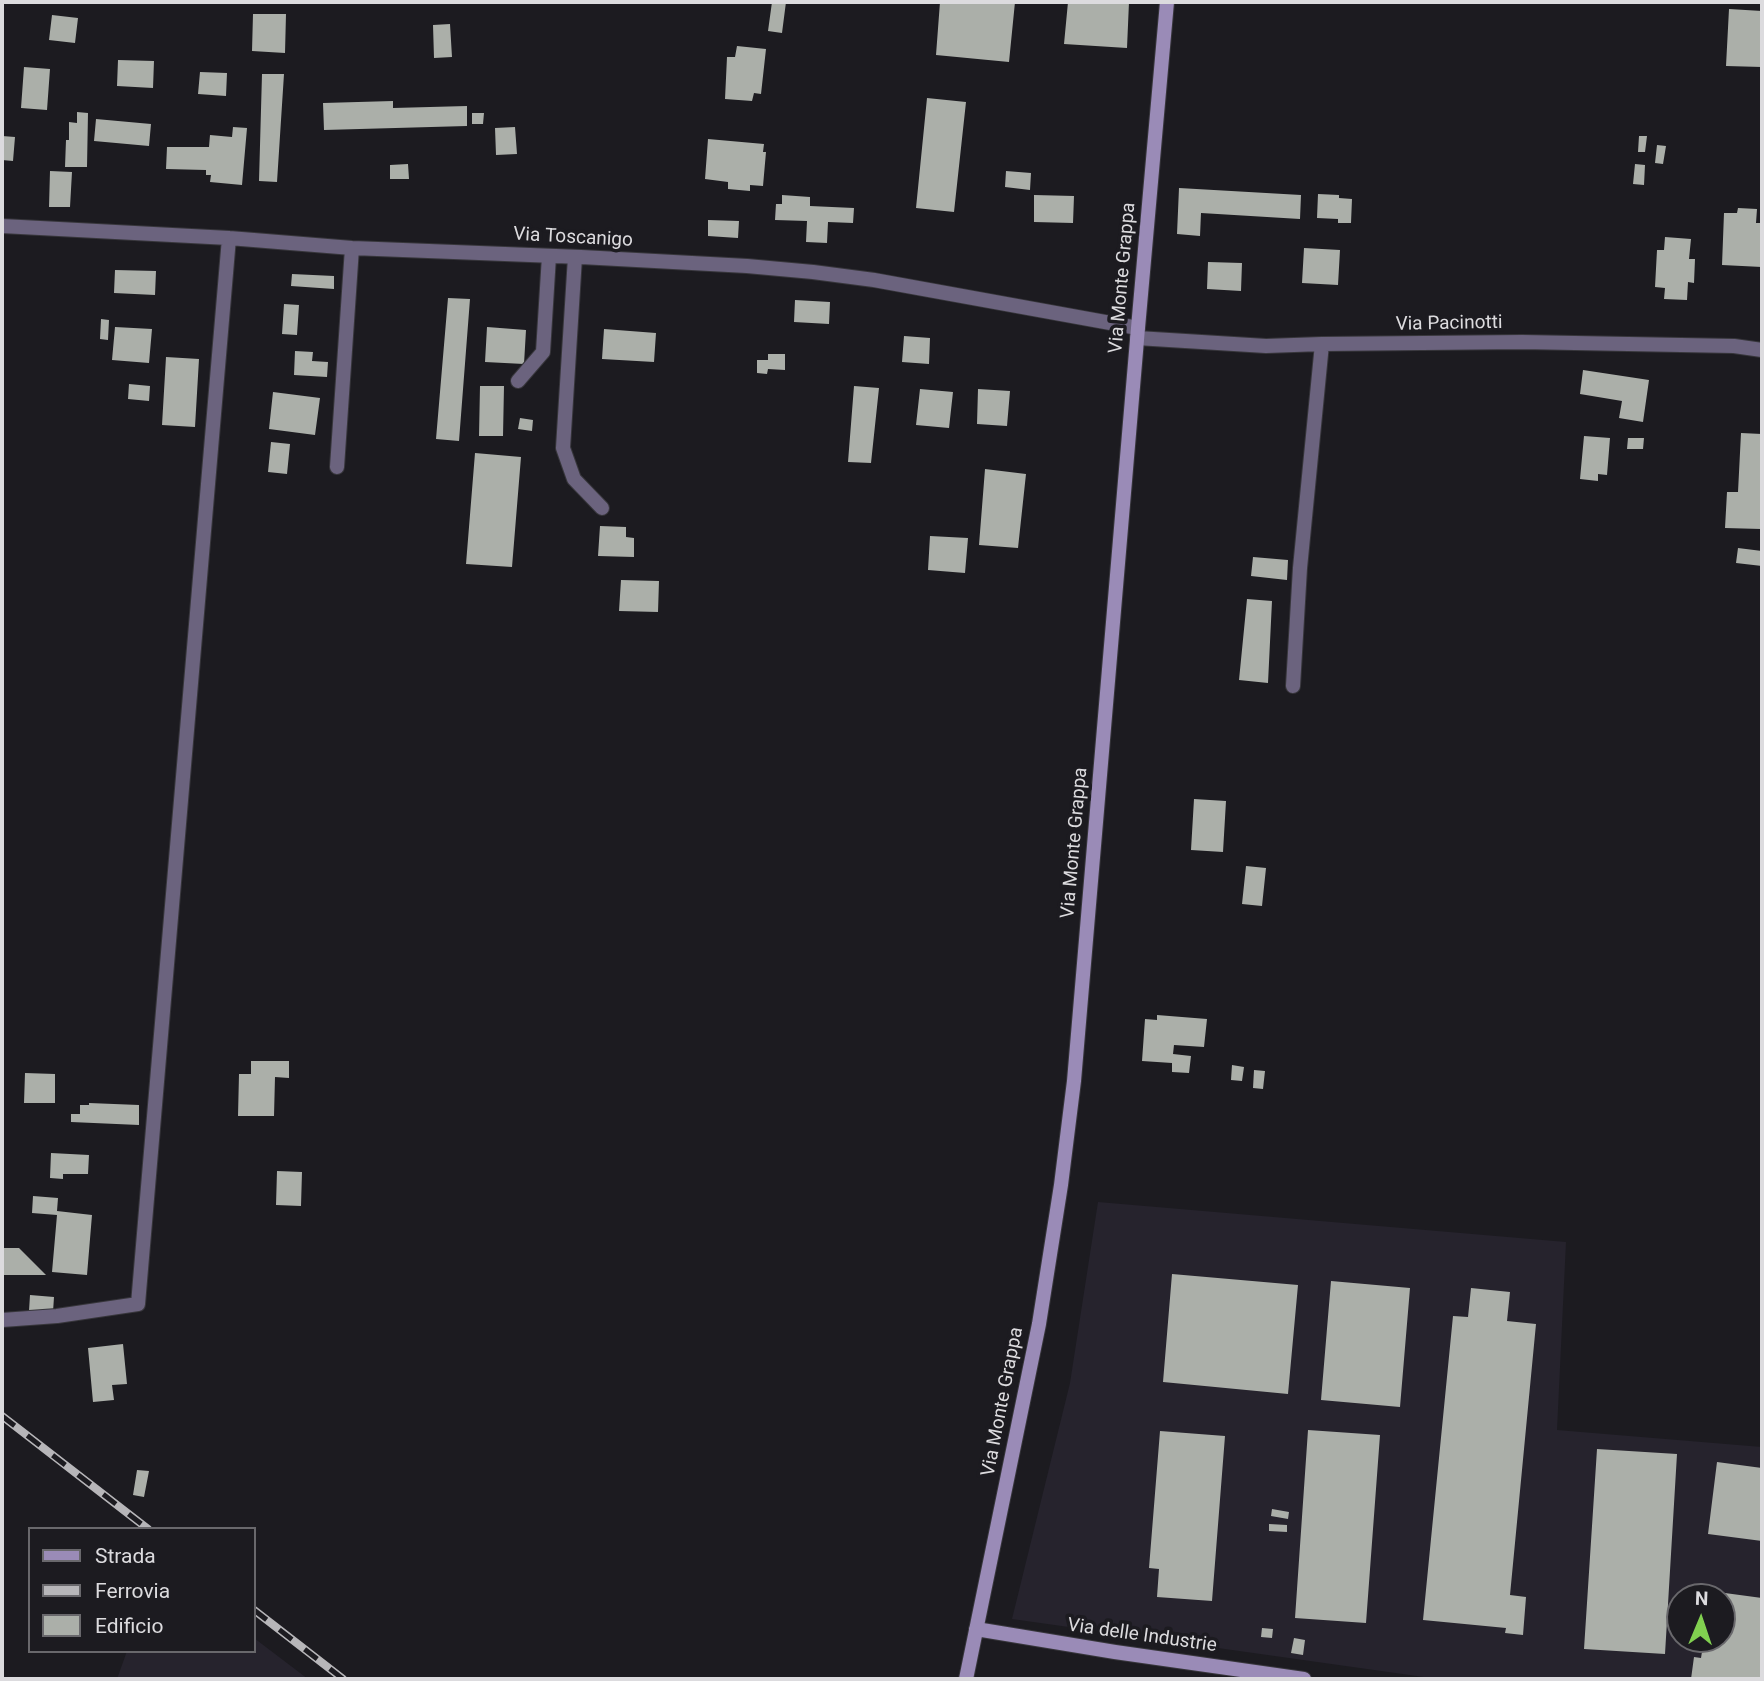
<!DOCTYPE html>
<style>
body{margin:0}
#map{position:relative;width:1764px;height:1681px;overflow:hidden;background:#1c1b20;font-family:Roboto,sans-serif}
canvas{display:block}
.frame{position:absolute;inset:0;border:4px solid #dcdbde;pointer-events:none}
.legend{position:absolute;left:28px;top:1527px;width:228px;height:126px;box-sizing:border-box;background:#1c1b20;border:2px solid #69686c;margin:0;padding:9px 12px;list-style:none;font-size:21px;color:#dcdbde}
.legend li{display:flex;align-items:center;gap:14px;height:35px}
.legend b{width:35px;border:2px solid #69686c}
.north{position:absolute;left:1666px;top:1583px;width:70px;height:70px;box-sizing:border-box;background:#1c1b20;border:2px solid #69686c;border-radius:50%;rotate:2deg;font-size:19px;font-weight:700;line-height:28px;text-align:center;color:#dcdbde}
.north::after{content:'';display:block;margin:auto;width:24px;height:32px;background:#81d050;clip-path:polygon(50% 0,100% 100%,50% 72%,0 100%)}
</style>
<div id="map">
<canvas width="1764" height="1681"></canvas>
<div class="frame"></div>
<ul class="legend">
<li><b style="height:9px;background:#9a8bb7"></b>Strada</li>
<li><b style="height:9px;background:#b7b6b9"></b>Ferrovia</li>
<li><b style="height:19px;background:#abafa9"></b>Edificio</li>
</ul>
<div class="north">N</div>
</div>
<script>
const context = document.querySelector('canvas').getContext('2d');
context.lineJoin = 'round';
function fillPath(path, color) { context.fillStyle = color; context.fill(path, 'evenodd'); }
function strokePath(path, color, width, dash) { context.strokeStyle = color; context.lineWidth = width; context.lineCap = dash ? 'butt' : 'round'; context.setLineDash(dash || []); context.stroke(path); }
function drawText(font, color, halo, rows, align = 'center') {
  context.font = font + ' Roboto,sans-serif'; context.lineWidth = 7; context.setLineDash([]); context.textBaseline = 'middle'; context.strokeStyle = halo; context.fillStyle = color; for (const [text, x, y, turn = 0] of rows) {
    context.save(); context.translate(x, y); context.rotate((+turn || 0) * Math.PI / 180); context.textAlign = isNaN(turn) ? turn : align; if (halo) context.strokeText(text, 0, 0); context.fillText(text, 0, 0); context.restore();
  }
}
const built = new Path2D(`
 M 1098,1202 L 1566,1242 L 1557,1430 L 1762,1447 L 1762,1679 L 1438,1679 L 1012,1619 L 1070,1383 ZM 1680,1597 L 1722,1597 L 1722,1639 L 1680,1639 Z
 M 254,1638 L 308,1679 L 117,1679 L 127,1651 L 254,1651 Z`);
const building = new Path2D(`
 M 772,2 L 786,2 L 782,33 L 768,31 Z
 M 940,2 L 1015,2 L 1009,62 L 936,55 Z
 M 1068,2 L 1129,2 L 1127,48 L 1064,44 Z
 M 1729,9 L 1762,11 L 1762,67 L 1726,66 Z
 M 253,14 L 286,14 L 285,53 L 252,51 Z
 M 52,15 L 78,18 L 75,43 L 49,40 Z
 M 450,24 L 452,57 L 434,58 L 433,25 Z
 M 737,46 L 766,49 L 761,94 L 754,93 L 752,101 L 725,99 L 727,57 L 735,57 Z
 M 118,60 L 154,61 L 153,88 L 117,86 Z
 M 24,67 L 50,69 L 47,110 L 21,108 Z
 M 200,72 L 227,73 L 226,96 L 198,94 Z
 M 262,74 L 284,74 L 277,182 L 259,181 Z
 M 927,98 L 966,102 L 954,212 L 916,208 Z
 M 393,101 L 393,108 L 467,106 L 467,126 L 324,130 L 323,103 Z
 M 77,112 L 88,113 L 87,167 L 65,167 L 66,140 L 69,140 L 69,122 L 77,123 Z
 M 472,113 L 484,113 L 483,124 L 472,124 Z
 M 96,119 L 151,124 L 149,146 L 94,141 Z
 M 233,127 L 247,128 L 242,185 L 210,182 L 211,175 L 206,175 L 206,170 L 166,169 L 167,147 L 209,147 L 210,135 L 232,137 Z
 M 515,127 L 517,154 L 496,155 L 495,128 Z
 M 2,136 L 15,137 L 13,161 L 2,160 Z
 M 1639,136 L 1647,136 L 1645,152 L 1638,152 Z
 M 708,139 L 764,144 L 763,152 L 766,152 L 763,186 L 750,185 L 750,191 L 728,189 L 728,182 L 705,179 Z
 M 1657,145 L 1666,146 L 1663,164 L 1655,163 Z
 M 408,164 L 409,179 L 390,179 L 390,165 Z
 M 1635,164 L 1645,165 L 1644,185 L 1633,184 Z
 M 50,171 L 72,172 L 70,207 L 49,207 Z
 M 1006,171 L 1031,173 L 1030,190 L 1005,187 Z
 M 1179,188 L 1301,195 L 1300,219 L 1201,213 L 1200,236 L 1177,234 Z
 M 1318,194 L 1339,195 L 1339,198 L 1352,199 L 1351,223 L 1338,223 L 1338,219 L 1317,218 Z
 M 782,195 L 810,197 L 810,206 L 854,208 L 853,223 L 828,222 L 827,243 L 806,242 L 807,221 L 775,220 L 776,204 L 782,204 Z
 M 1034,195 L 1074,196 L 1073,223 L 1034,222 Z
 M 1738,208 L 1757,209 L 1756,223 L 1762,223 L 1762,267 L 1722,265 L 1724,213 L 1737,213 Z
 M 708,220 L 739,221 L 738,238 L 708,236 Z
 M 1665,237 L 1691,239 L 1689,259 L 1695,259 L 1694,283 L 1688,282 L 1687,300 L 1664,299 L 1665,288 L 1655,287 L 1657,250 L 1664,250 Z
 M 1304,248 L 1340,250 L 1338,285 L 1302,283 Z
 M 1208,262 L 1242,263 L 1241,291 L 1207,289 Z
 M 115,270 L 156,271 L 155,295 L 114,293 Z
 M 292,274 L 334,276 L 334,289 L 291,286 Z
 M 448,298 L 470,299 L 459,441 L 436,439 Z
 M 795,300 L 830,302 L 829,324 L 794,322 Z
 M 284,304 L 299,305 L 297,335 L 282,334 Z
 M 101,319 L 109,320 L 108,340 L 100,339 Z
 M 115,327 L 152,329 L 149,363 L 112,360 Z
 M 487,327 L 526,330 L 524,364 L 485,362 Z
 M 604,329 L 656,333 L 654,362 L 602,359 Z
 M 904,336 L 930,338 L 929,364 L 902,362 Z
 M 295,351 L 313,352 L 312,361 L 328,362 L 327,377 L 294,375 Z
 M 768,354 L 785,354 L 785,370 L 768,369 L 767,374 L 757,373 L 757,360 L 768,360 Z
 M 166,357 L 199,359 L 195,427 L 162,425 Z
 M 1583,370 L 1649,380 L 1643,422 L 1619,418 L 1622,401 L 1580,394 Z
 M 129,384 L 150,386 L 149,401 L 128,399 Z
 M 480,386 L 504,386 L 503,436 L 479,436 Z
 M 854,386 L 879,388 L 871,463 L 848,462 Z
 M 920,389 L 953,392 L 949,428 L 916,425 Z
 M 978,389 L 1010,391 L 1007,426 L 977,424 Z
 M 273,392 L 320,398 L 315,435 L 269,429 Z
 M 520,418 L 533,420 L 532,431 L 518,429 Z
 M 1741,433 L 1762,434 L 1761,529 L 1725,528 L 1727,492 L 1738,492 Z
 M 1584,436 L 1610,438 L 1607,475 L 1598,474 L 1598,481 L 1580,479 Z
 M 1628,438 L 1644,438 L 1643,449 L 1627,449 Z
 M 271,442 L 290,444 L 287,474 L 268,472 Z
 M 475,453 L 521,457 L 512,567 L 466,564 Z
 M 985,469 L 1026,474 L 1018,548 L 979,545 Z
 M 600,526 L 626,527 L 626,537 L 634,538 L 634,557 L 598,556 Z
 M 930,536 L 968,538 L 965,573 L 928,570 Z
 M 1738,548 L 1762,551 L 1762,566 L 1736,563 Z
 M 1253,557 L 1288,560 L 1287,580 L 1251,576 Z
 M 621,580 L 659,581 L 658,612 L 619,611 Z
 M 1247,599 L 1272,601 L 1268,683 L 1239,680 Z
 M 1194,799 L 1226,801 L 1223,852 L 1191,850 Z
 M 1246,866 L 1266,868 L 1262,906 L 1242,904 Z
 M 1157,1015 L 1207,1019 L 1204,1047 L 1174,1045 L 1173,1054 L 1191,1056 L 1189,1073 L 1172,1072 L 1172,1063 L 1142,1061 L 1145,1019 L 1157,1020 Z
 M 251,1061 L 289,1061 L 289,1078 L 275,1077 L 274,1116 L 238,1116 L 239,1074 L 251,1074 Z
 M 1232,1065 L 1244,1067 L 1242,1081 L 1231,1080 Z
 M 1254,1070 L 1265,1071 L 1263,1089 L 1253,1088 Z
 M 25,1073 L 55,1074 L 55,1103 L 24,1103 Z
 M 89,1103 L 139,1105 L 139,1125 L 71,1122 L 71,1114 L 80,1114 L 80,1105 L 89,1105 Z
 M 51,1153 L 89,1155 L 88,1174 L 63,1174 L 63,1179 L 50,1178 Z
 M 277,1171 L 302,1172 L 301,1206 L 276,1205 Z
 M 33,1196 L 58,1198 L 57,1211 L 92,1215 L 87,1275 L 52,1272 L 57,1215 L 32,1213 Z
 M 2,1248 L 19,1248 L 46,1275 L 2,1275 Z
 M 1172,1274 L 1298,1285 L 1288,1394 L 1163,1382 Z
 M 1331,1281 L 1410,1288 L 1400,1407 L 1321,1400 Z
 M 1471,1288 L 1510,1292 L 1507,1321 L 1536,1324 L 1510,1595 L 1526,1597 L 1523,1635 L 1505,1633 L 1506,1628 L 1423,1620 L 1453,1316 L 1468,1317 Z
 M 30,1295 L 54,1297 L 53,1312 L 29,1311 Z
 M 123,1344 L 127,1384 L 112,1385 L 114,1400 L 93,1402 L 88,1348 Z
 M 1308,1430 L 1380,1435 L 1366,1623 L 1295,1618 Z
 M 1160,1431 L 1225,1436 L 1212,1601 L 1157,1597 L 1159,1569 L 1149,1568 Z
 M 1597,1449 L 1677,1454 L 1665,1654 L 1584,1649 Z
 M 1717,1462 L 1762,1468 L 1762,1541 L 1708,1534 Z
 M 137,1470 L 149,1471 L 144,1497 L 133,1495 Z
 M 1272,1509 L 1289,1512 L 1288,1519 L 1271,1516 Z
 M 1269,1524 L 1287,1525 L 1287,1532 L 1269,1531 Z
 M 1710,1591 L 1762,1598 L 1762,1679 L 1691,1679 L 1694,1657 L 1701,1658 L 1704,1639 L 1722,1639 L 1722,1597 L 1709,1597 Z
 M 1262,1628 L 1273,1629 L 1272,1638 L 1261,1637 Z
 M 1294,1638 L 1305,1640 L 1303,1655 L 1291,1653 Z`);
const street = new Path2D(`
 M 2,226 L 229,238 L 352,248 L 581,257 L 747,266 L 813,272 L 874,280 L 1138,328
 M 575,257 L 563,448 L 574,479 L 602,508
 M 1137,338 L 1266,346 L 1322,344 L 1522,342 L 1734,346 L 1762,350
 M 518,381 L 543,352 L 549,256
 M 337,467 L 352,248
 M 1293,686 L 1300,568 L 1322,344
 M 2,1320 L 57,1316 L 138,1304 L 229,238`);
const secondary = new Path2D(`
 M 976,1629 L 1115,1652 L 1304,1679
 M 966,1679 L 1039,1324 L 1061,1185 L 1074,1081 L 1138,328 L 1167,2`);
const rail = new Path2D(`
 M 2,1416 L 148,1529
 M 254,1610 L 343,1679`);
const streetNames = [
 ["Via Toscanigo",573,238,3],
 ["Via Monte Grappa",1123,278,-85],
 ["Via Pacinotti",1449,324,-1],
 ["Via Monte Grappa",1075,843,-85],
 ["Via Monte Grappa",1003,1402,-79],
 ["Via delle Industrie",1142,1636,8]
];
fillPath(built, '#26232d');
fillPath(building, '#abafa9');
strokePath(street, '#37363b', 16);
strokePath(secondary, '#37363b', 16);
strokePath(street, '#6b637e', 14);
strokePath(secondary, '#9a8bb7', 14);
strokePath(rail, '#b7b6b9', 8);
strokePath(rail, '#1c1b20', 5, [16]);
drawText('19px', '#dcdbde', '#1c1b20', streetNames);
</script>
